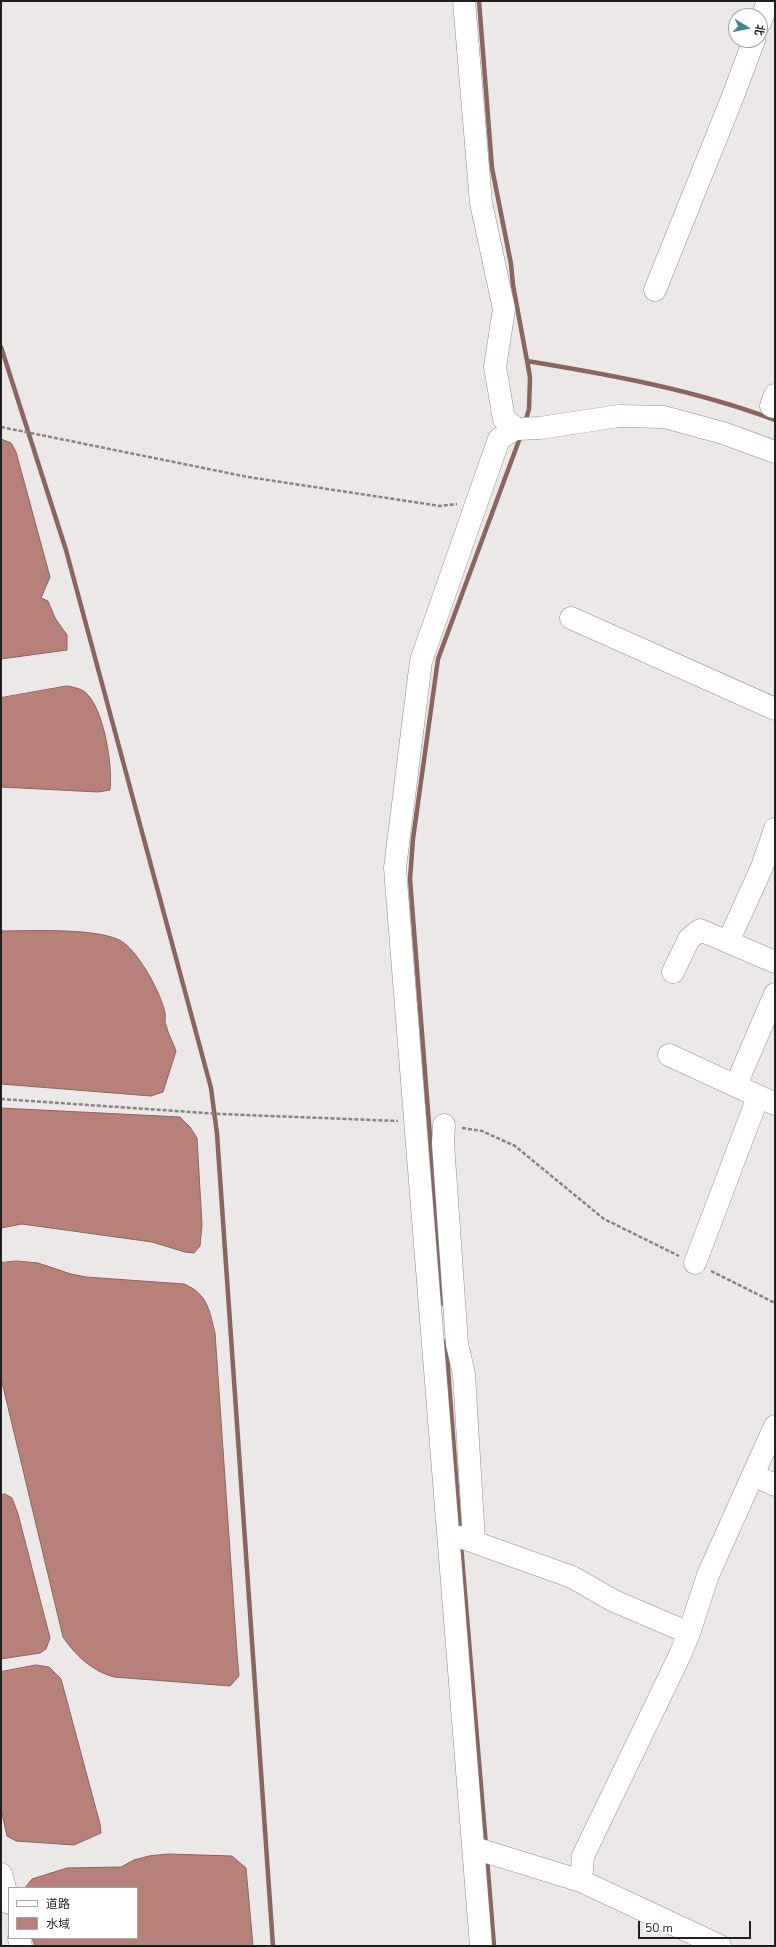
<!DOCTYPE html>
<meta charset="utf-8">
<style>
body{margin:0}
#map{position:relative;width:776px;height:1947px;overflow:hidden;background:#ece8e7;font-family:"Nunito Sans","Noto Sans SC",sans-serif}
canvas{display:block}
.frame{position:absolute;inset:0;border:2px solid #201f1e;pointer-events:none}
.legend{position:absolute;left:8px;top:1887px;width:130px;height:52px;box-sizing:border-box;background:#fff;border:1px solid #a6a5a5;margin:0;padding:5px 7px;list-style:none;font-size:12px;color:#201f1e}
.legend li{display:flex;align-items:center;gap:8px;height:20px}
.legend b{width:20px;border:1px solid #a6a5a5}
.north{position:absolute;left:728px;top:8px;width:40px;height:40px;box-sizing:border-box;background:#fff;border:1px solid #a6a5a5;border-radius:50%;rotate:100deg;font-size:11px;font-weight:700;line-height:16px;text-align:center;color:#201f1e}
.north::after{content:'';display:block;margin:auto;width:14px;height:18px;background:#408691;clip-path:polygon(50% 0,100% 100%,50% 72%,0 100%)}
.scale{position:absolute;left:638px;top:1921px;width:113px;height:18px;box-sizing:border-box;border:2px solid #201f1e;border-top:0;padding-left:5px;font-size:12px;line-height:14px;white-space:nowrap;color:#201f1e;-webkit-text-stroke:3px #fff;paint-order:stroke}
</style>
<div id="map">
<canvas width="776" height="1947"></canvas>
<div class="frame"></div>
<ul class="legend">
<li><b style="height:5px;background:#fff"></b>道路</li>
<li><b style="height:11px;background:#b78179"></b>水域</li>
</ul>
<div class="north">北</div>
<div class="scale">50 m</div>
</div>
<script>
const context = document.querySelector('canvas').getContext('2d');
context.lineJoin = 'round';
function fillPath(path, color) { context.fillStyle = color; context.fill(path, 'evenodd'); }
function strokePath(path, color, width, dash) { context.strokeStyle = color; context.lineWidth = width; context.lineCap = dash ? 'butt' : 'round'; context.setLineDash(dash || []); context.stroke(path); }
const water = new Path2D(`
 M 1,439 L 11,443 L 16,452 L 50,577 L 41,598 L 48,601 L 55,618 L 67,635 L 67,650 L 1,659 Z
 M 67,686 C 72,687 80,688 85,692 C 104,708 113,766 110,790 L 98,792 L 1,787 L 1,698 Z
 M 1,931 C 28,931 104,927 124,943 C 140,955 161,993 165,1013 C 166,1017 164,1022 166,1025 C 168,1034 173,1042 176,1051 L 163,1092 L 151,1096 L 1,1084 Z
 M 1,1108 L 180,1117 L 190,1127 L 197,1138 L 202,1225 L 200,1246 L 194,1253 L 185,1252 L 152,1242 L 22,1224 L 1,1228 Z
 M 16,1261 L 38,1263 L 71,1274 L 86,1277 L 184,1284 C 208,1294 209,1310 215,1333 L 237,1653 L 239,1676 L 230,1686 L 114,1677 C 92,1671 76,1656 63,1637 L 1,1378 L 1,1263 Z
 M 5,1494 L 12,1498 L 18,1514 L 50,1638 L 46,1649 L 40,1653 L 1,1659 L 1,1495 Z
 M 36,1665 L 49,1667 L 61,1679 L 100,1824 L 101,1833 L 74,1845 L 16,1841 L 7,1836 L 1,1809 L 1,1672 Z
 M 169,1854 L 232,1856 L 246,1868 L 253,1946 L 35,1946 L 32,1938 L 137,1938 L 137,1888 L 25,1888 L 32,1879 L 67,1868 L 121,1867 L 134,1860 L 149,1856 Z`);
const stream = new Path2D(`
 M 479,1 L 492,168 L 511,264 L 513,285 L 530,377 L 529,409 L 525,423
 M 1,347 L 66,550 L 211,1088 L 217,1134 L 273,1946
 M 527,361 C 612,375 695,390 775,420
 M 443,1304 L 410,879 L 413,839 L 438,659 L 521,435
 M 446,1341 L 460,1531
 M 461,1545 L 486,1846
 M 487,1858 L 494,1946`);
const path = new Path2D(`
 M 1,427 L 248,477 L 440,506 L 457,504
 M 1,1099 L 220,1114 L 398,1121
 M 462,1128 L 482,1131 L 515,1146 L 604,1219 L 679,1256
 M 711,1271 L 775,1303`);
const minor = new Path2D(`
 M 464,1 L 481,203 L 504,309 L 495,367 L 504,419 L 517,429 L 540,428 L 619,416 L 664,417 L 723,433 L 775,452
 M 760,23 L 768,1
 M 655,290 L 733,96 L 754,40
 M 775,395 L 771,406 L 775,407
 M 571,618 L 775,709
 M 728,942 L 762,867 L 775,829
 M 673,972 L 689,939 L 700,930 L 775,962
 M 669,1055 L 775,1104
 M 736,1085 L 775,994
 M 444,1125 L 443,1143 L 457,1344 L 464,1374 L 474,1541
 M 695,1263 L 758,1097
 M 753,1475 L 775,1485
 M 460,1537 L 572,1577 L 614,1601 L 689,1633
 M 474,1848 L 581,1881 L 720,1946
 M 1,1874 L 9,1903
 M 581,1881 L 583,1856 L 680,1655 L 689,1633 L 708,1575 L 775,1426
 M 19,1938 L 21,1946
 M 481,1946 L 395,868 L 421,661 L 499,439 L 515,429`);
fillPath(water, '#b78179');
strokePath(water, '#8a645e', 1);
strokePath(stream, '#8a645e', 4.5);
strokePath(minor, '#928e8d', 23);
strokePath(path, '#868382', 2.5, [4, 2]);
strokePath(minor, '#fff', 22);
</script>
